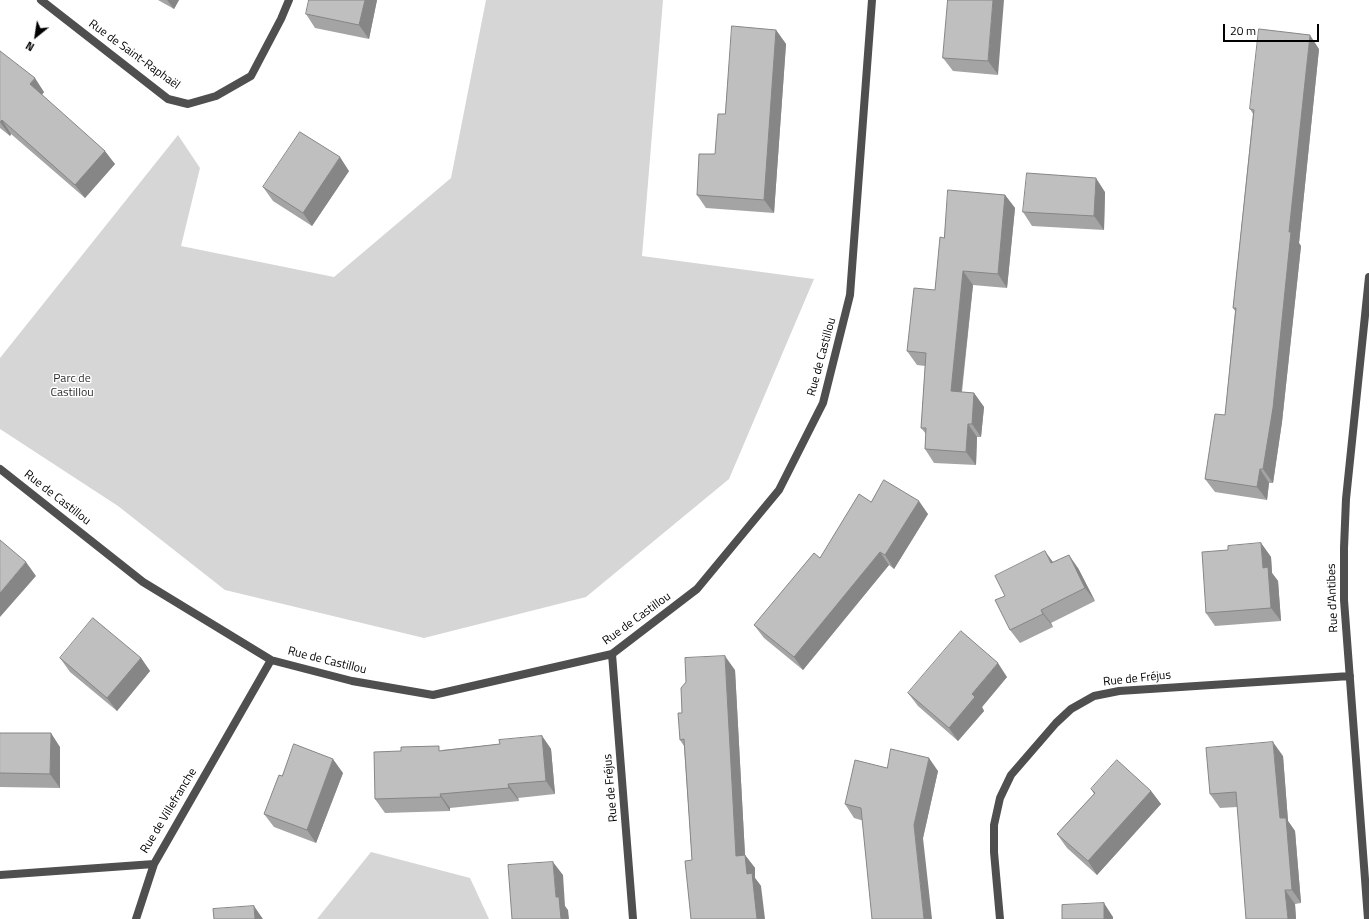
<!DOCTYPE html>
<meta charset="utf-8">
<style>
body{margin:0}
#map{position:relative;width:1369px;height:919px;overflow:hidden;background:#fff;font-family:"Titillium Web",sans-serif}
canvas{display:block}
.north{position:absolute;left:16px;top:16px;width:40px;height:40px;-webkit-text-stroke:3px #fff;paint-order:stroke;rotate:210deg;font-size:11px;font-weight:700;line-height:16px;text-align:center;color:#000}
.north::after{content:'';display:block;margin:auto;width:14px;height:18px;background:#000;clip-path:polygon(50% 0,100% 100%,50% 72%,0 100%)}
.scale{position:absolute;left:1223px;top:24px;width:96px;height:18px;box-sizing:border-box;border:2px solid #000;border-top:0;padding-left:5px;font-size:12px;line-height:14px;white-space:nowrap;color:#000;-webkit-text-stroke:3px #fff;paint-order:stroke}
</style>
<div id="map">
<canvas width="1369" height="919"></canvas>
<div class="north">N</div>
<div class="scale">20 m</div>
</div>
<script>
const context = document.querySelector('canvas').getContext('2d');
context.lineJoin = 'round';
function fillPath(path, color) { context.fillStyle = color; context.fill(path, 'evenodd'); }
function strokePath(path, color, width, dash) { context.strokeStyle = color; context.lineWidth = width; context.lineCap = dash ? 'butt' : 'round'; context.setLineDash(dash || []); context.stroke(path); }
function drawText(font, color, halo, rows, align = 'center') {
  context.font = font + ' "Titillium Web",sans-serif'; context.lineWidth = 3; context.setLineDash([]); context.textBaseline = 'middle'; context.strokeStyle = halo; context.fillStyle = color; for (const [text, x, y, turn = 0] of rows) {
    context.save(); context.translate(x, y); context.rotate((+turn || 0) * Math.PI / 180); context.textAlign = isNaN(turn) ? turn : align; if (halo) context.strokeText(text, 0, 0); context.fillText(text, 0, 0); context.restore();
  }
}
const green = new Path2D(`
 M 486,0 L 663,0 L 642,256 L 814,279 L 729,479 L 586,597 L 424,638 L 225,590 L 118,506 L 0,429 L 0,358 L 178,135 L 200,168 L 181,246 L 334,277 L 451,178 Z
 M 371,852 L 470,878 L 489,919 L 317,919 Z`);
const street = new Path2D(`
 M 41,0 L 168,99 L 188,104 L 216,96 L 251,76 L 281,19 L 289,0
 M 0,469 L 143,582 L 271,660 L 352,681 L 433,695 L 612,654 L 697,589 L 779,490 L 823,403 L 850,295 L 872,0
 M 612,654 L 633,919
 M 0,875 L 154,864 L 271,660
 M 136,919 L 154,864
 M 1000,919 L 994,852 L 994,825 L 1000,798 L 1011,775 L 1056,723 L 1071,709 L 1094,696 L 1119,691 L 1350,676
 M 1368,919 L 1344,600 L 1344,548 L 1346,499 L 1369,277`);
const wall = new Path2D(`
 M 158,0 L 179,0 L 174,9 Z
 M 377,0 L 369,39 L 315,28 L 306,14 Z
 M 948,0 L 998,75 L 953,71 L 943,58 Z
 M 776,30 L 786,44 L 774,213 L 706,208 L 697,195 L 715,154 L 725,114 Z
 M 1319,49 L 1299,243 L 1301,246 L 1282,422 L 1273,483 L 1269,483 L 1267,500 L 1215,492 L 1205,479 L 1225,415 L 1235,311 L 1233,308 L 1253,114 L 1250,109 Z
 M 0,51 L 44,92 L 42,95 L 115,164 L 85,198 L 11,134 L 10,136 L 0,128 Z
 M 349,171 L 312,226 L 273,201 L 263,187 Z
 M 1105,192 L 1104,230 L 1032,226 L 1023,212 Z
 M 1005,195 L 1015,208 L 1007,288 L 973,285 L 962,392 L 974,393 L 984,407 L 981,437 L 977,437 L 976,465 L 934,463 L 925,449 L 926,434 L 921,428 L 925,366 L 917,365 L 907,351 L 935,290 L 944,238 Z
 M 871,502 L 928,514 L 894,569 L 889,565 L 803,670 L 764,638 L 754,625 L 820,558 Z
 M 1261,543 L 1271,557 L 1272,573 L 1278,581 L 1281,621 L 1215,626 L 1206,613 Z
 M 1053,562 L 1078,568 L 1095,601 L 1051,623 L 1053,627 L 1020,643 L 1010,630 L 1005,596 Z
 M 60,658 L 141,658 L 150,671 L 117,711 L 70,672 Z
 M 735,670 L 745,855 L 755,868 L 755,878 L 761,886 L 692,860 L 684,746 L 680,740 L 682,713 Z
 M 1007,677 L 982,707 L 984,711 L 958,741 L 918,706 L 908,693 Z
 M 0,733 L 60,747 L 60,788 L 0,787 Z
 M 542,736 L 551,749 L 555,794 L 518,798 L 519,801 L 450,808 L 450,811 L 385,813 L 375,799 L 442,750 L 500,744 Z
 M 1283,756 L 1288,821 L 1295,831 L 1301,903 L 1295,904 L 1296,919 L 1237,807 L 1220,808 L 1210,794 Z
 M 887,768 L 938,771 L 923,838 L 854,818 L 845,804 Z
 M 343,773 L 316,843 L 274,827 L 264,814 L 282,776 Z
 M 1091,789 L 1151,791 L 1161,804 L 1097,875 L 1067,848 L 1057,834 L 1094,794 Z`);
const shadedWall = new Path2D(`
 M 167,0 L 179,0 L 174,9 Z
 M 365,0 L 377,0 L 369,39 L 359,25 Z
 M 993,0 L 1004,0 L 998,75 L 988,61 Z
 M 776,30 L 786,44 L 774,213 L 764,200 Z
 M 1310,35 L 1319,49 L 1299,243 L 1301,246 L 1282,422 L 1273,483 L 1263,469 Z
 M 35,78 L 44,92 L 39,98 L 30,84 Z
 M 2,120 L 11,134 L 10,136 L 0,122 Z
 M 105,151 L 115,164 L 85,198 L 75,185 Z
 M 340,157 L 349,171 L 312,226 L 303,213 Z
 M 1096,178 L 1105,192 L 1104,230 L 1094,216 Z
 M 1005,195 L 1015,208 L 1007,288 L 998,274 Z
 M 963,271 L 973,285 L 960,404 L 951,391 Z
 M 974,393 L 984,407 L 981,437 L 972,424 Z
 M 968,424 L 977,437 L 976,465 L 966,452 Z
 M 1260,469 L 1269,483 L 1267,500 L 1257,487 Z
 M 919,501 L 928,514 L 894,569 L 885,555 Z
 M 1261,543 L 1271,557 L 1272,573 L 1278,581 L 1281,621 L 1271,608 L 1263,568 Z
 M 1045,551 L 1055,565 L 1051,563 Z
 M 880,552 L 889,565 L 803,670 L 794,657 Z
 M 1069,555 L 1078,568 L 1095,601 L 1085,588 Z
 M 26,562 L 36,576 L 0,617 L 0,593 Z
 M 1041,610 L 1051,623 L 1053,627 L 1043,614 Z
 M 725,656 L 735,670 L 745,855 L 755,868 L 755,878 L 761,886 L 765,919 L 757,919 L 747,874 L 736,856 Z
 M 141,658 L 150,671 L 117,711 L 107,698 Z
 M 998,663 L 1007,677 L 982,707 L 984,711 L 958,741 L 949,728 L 972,694 Z
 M 51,733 L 60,747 L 60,788 L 50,774 Z
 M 542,736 L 551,749 L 555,794 L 546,781 Z
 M 1273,742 L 1283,756 L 1288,821 L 1295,831 L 1301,903 L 1292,890 L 1280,818 Z
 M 929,758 L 938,771 L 923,838 L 932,919 L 924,919 L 914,825 Z
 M 333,759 L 343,773 L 316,843 L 307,830 Z
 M 508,784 L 518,798 L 519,801 L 509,788 Z
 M 1151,791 L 1161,804 L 1097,875 L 1088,861 Z
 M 440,794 L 450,808 L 450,811 L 441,797 Z
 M 553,862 L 563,875 L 565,906 L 568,910 L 569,919 L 561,919 L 556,897 Z
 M 1285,890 L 1295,904 L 1296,919 L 1288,919 Z
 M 1104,903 L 1113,917 L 1113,919 L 1104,919 Z
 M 254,906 L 263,919 L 255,919 Z`);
const building = new Path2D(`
 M 309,0 L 365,0 L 359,25 L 306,14 Z
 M 948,0 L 993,0 L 988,61 L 943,58 Z
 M 732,26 L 776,30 L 764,200 L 697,195 L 699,154 L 715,154 L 718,114 L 725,114 Z
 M 1259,29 L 1310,35 L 1289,232 L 1291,232 L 1273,408 L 1263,469 L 1260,469 L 1257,487 L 1205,479 L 1215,414 L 1225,415 L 1236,308 L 1233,308 L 1254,110 L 1250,109 Z
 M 0,51 L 35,78 L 30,84 L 105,151 L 75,185 L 2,120 L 0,122 Z
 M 300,132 L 340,157 L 303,213 L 263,187 Z
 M 1027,173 L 1096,178 L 1094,216 L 1023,212 Z
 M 948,190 L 1005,195 L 998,274 L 963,271 L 951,391 L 974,393 L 972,424 L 968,424 L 966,452 L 925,449 L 926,428 L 921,428 L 926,353 L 907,351 L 914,288 L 935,290 L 940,237 L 944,238 Z
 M 884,480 L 919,501 L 885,555 L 880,552 L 794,657 L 754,625 L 814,553 L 820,558 L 859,494 L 871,502 Z
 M 0,540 L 26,562 L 0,593 Z
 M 1261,543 L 1263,568 L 1268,567 L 1271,608 L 1206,613 L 1202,552 L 1228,550 L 1228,546 Z
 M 1045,551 L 1051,563 L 1069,555 L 1085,588 L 1041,610 L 1043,614 L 1010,630 L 995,600 L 1005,596 L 995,576 Z
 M 93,618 L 141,658 L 107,698 L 60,658 Z
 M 961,631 L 998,663 L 972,694 L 975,697 L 949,728 L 908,693 Z
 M 725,656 L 736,856 L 745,855 L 747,874 L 752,873 L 757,919 L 691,919 L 685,861 L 692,860 L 684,739 L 680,740 L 678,713 L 682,713 L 681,688 L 686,682 L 685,658 Z
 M 0,733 L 51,733 L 50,774 L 0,773 Z
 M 542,736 L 546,781 L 508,784 L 509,788 L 440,794 L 441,797 L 375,799 L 374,752 L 401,751 L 401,747 L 439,746 L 439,751 L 500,744 L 499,740 Z
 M 1273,742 L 1280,818 L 1286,818 L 1292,890 L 1285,890 L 1288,919 L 1246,919 L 1236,792 L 1210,794 L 1206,748 Z
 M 294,744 L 333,759 L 307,830 L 264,814 L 279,775 L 282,776 Z
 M 891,749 L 929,758 L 914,825 L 924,919 L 872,919 L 861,808 L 845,804 L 855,760 L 887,768 Z
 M 1117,760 L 1151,791 L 1088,861 L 1057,834 L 1095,793 L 1091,789 Z
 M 553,862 L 556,897 L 559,897 L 561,919 L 512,919 L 508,865 Z
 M 1104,903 L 1104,919 L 1062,919 L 1062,905 Z
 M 254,906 L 255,919 L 214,919 L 213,909 Z`);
const streetNames = [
 ["Rue de Saint-Raphaël",134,55,36],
 ["Rue de Castillou",822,357,-75],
 ["Rue de Castillou",57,498,38],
 ["Rue d'Antibes",1333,598,-92],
 ["Rue de Castillou",637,619,-36],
 ["Rue de Castillou",327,661,14],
 ["Rue de Fréjus",1137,679,-6],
 ["Rue de Fréjus",611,788,-95],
 ["Rue de Villefranche",169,811,-59]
];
const parkNames = [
 ["Parc de",72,379],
 ["Castillou",72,393]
];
fillPath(green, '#d6d6d6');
strokePath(street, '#4f4f4f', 8);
fillPath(wall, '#a4a4a4');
fillPath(shadedWall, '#868686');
fillPath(building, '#bfbfbf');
strokePath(building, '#868686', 1);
drawText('12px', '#000', '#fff', streetNames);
drawText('12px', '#2d2d2d', '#fff', parkNames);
</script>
